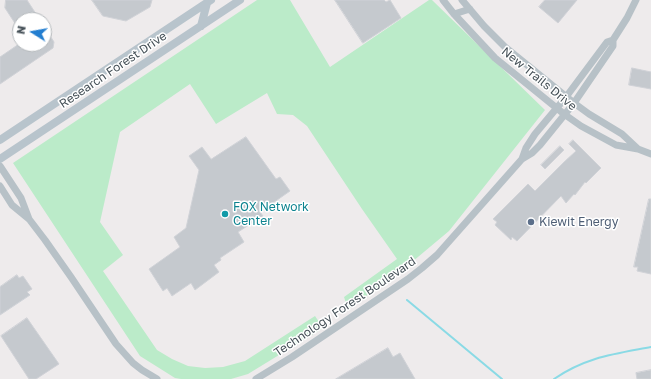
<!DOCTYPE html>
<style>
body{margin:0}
#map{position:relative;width:651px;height:379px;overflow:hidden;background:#eeebec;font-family:"Golos Text",sans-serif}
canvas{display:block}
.north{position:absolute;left:12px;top:12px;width:40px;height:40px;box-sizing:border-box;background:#fff;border:1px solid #b5b9bc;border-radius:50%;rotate:281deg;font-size:11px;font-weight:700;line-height:16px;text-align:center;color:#455057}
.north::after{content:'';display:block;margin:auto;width:14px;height:18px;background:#237ed0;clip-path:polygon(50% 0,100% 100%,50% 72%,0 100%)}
</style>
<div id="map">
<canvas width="651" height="379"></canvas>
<div class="north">N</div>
</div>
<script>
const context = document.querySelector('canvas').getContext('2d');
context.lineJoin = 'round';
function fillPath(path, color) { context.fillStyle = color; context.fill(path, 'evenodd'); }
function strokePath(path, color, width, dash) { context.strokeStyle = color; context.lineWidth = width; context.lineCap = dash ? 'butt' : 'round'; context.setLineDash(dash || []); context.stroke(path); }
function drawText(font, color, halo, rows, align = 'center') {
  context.font = font + ' "Golos Text",sans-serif'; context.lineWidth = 3; context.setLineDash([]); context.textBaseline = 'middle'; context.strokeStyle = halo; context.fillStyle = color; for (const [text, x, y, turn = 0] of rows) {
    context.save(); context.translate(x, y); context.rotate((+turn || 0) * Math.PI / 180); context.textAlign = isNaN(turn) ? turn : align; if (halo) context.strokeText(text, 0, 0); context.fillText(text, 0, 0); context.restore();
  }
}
const green = new Path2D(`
 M 257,0 L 290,0 L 330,67 L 429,0 L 432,0 L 545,110 L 449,231 L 406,267 L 348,309 L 344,297 L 397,259 L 362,209 L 307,126 L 293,115 L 277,114 L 267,93 L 216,124 L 190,84 L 120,132 L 100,222 L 123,255 L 103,271 L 157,350 L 172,359 L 188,366 L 205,368 L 223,367 L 245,361 L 315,316 L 323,328 L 248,374 L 231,379 L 181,379 L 175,378 L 140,356 L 13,163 Z`);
const stream = new Path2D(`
 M 407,300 L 502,379
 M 554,379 C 586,357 614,354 651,347`);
const building = new Path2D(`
 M 6,0 L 27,0 L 40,20 L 20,20 L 20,31 L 5,8 Z
 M 92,0 L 152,0 L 150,7 L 126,21 L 103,16 Z
 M 335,0 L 384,0 L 386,2 L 390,0 L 401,18 L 363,43 Z
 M 545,0 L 577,0 L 558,23 L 539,7 Z
 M 44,26 L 54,42 L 53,48 L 0,84 L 0,57 L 19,44 L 44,44 Z
 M 632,68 L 651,72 L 651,89 L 629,85 Z
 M 246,137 L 276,179 L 280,177 L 290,191 L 260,212 L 263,216 L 238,232 L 244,242 L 220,258 L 221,260 L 214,265 L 219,272 L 195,290 L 191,283 L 172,296 L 167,288 L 163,291 L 149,269 L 180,247 L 174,237 L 186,228 L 199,170 L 189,156 L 202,147 L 211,159 Z
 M 573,140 L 601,168 L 586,183 L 585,182 L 575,195 L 574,194 L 566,203 L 561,196 L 517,241 L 512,237 L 511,240 L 495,225 L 497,222 L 493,219 L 528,184 L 535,191 L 564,162 L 576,151 L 569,144 Z
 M 560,146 L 564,150 L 545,169 L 541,165 Z
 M 649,199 L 651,199 L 651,274 L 637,271 L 638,267 L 634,267 Z
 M 17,275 L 19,278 L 23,276 L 32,289 L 27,292 L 30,295 L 0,315 L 0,287 Z
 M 27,318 L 59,364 L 36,379 L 29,379 L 1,336 Z
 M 388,348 L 393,357 L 400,353 L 415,379 L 336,379 Z
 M 651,370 L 651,379 L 637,379 L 636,373 Z`);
const tertiary = new Path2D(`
 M 443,0 L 454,14 L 495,58 L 564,114 L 581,126 L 616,145 L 638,149 L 651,154
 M 462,0 L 484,26 L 505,47 L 574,103 L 589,114 L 622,134 L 638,149
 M 454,14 L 470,9
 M 522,159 L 526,148 L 535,134 L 566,97 L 607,42 L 613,40 L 627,18 L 636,0
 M 0,166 L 21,198 L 29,219
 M 0,186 L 12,205 L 29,219 L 45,240 L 71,277 L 116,344 L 133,363 L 142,370 L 157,379
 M 256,379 L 292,357 L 408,279 L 422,268 L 437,255 L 522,159 L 532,153 L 540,145 L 574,103 L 613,46 L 613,40`);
const secondary = new Path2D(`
 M 201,26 L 207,3
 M 0,140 L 211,0
 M 0,159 L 240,0`);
const markers = [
 [225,214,4,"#0f9aa8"],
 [531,222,4,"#5c6f8a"]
];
const streetNames = [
 ["Research Forest Drive",113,70,-34],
 ["New Trails Drive",539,79,39],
 ["Technology Forest Boulevard",345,307,-34]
];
const cultureNames = [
 ["FOX Network",233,207],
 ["Center",233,221]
];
const serviceNames = [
 ["Kiewit Energy",539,222]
];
fillPath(green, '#bbebc9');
strokePath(stream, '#8adae5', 2);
fillPath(building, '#c5c9ce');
strokePath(building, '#d0d2d7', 1);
strokePath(tertiary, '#b7c1c7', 7);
strokePath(secondary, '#b8c4cc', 8);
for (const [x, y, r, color] of markers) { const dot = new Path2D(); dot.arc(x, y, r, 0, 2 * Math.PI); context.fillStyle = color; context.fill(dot); strokePath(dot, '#fff', 1.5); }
drawText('12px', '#455057', '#fff', streetNames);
drawText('12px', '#0d838f', '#fff', cultureNames, 'left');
drawText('12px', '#4e5e75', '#fff', serviceNames, 'left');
</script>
